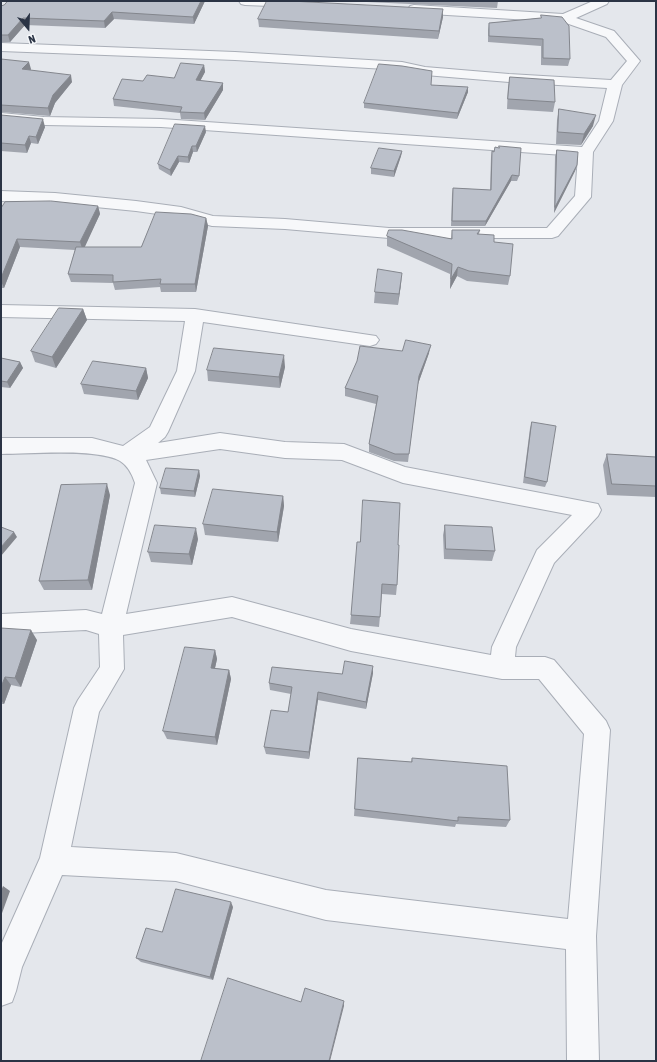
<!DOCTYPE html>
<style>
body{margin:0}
#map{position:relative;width:657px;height:1062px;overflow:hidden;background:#e4e7ec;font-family:"Asap Condensed",sans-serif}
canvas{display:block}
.frame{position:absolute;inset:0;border:2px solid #2b3445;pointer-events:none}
.north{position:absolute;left:8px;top:8px;width:40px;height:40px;-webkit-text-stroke:3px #f4f6f9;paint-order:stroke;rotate:161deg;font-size:11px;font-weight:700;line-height:16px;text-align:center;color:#2b3445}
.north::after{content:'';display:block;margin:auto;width:14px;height:18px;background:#2b3445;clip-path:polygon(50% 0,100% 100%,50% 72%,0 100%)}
</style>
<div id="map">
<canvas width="657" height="1062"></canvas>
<div class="frame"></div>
<div class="north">N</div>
</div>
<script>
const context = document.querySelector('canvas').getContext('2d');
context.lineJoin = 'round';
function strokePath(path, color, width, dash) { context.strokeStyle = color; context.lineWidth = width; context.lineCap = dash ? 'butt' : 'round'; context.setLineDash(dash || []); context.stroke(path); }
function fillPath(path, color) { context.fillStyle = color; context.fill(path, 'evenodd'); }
const minor = new Path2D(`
 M 239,1 L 301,1 L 302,3 L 300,6 L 296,7 L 245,5 L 241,4 Z
 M 593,1 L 609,1 L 607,4 L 576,18 L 614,31 L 640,61 L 622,85 L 613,121 L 593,152 L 591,197 L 558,236 L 552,238 L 389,238 L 285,229 L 212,226 L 179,217 L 136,211 L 55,203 L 1,201 L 1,191 L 55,193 L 136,201 L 181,207 L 213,216 L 285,219 L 389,228 L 547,228 L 575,196 L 578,156 L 161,127 L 44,125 L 1,121 L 1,113 L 44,117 L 161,119 L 582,147 L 599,121 L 607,88 L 509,82 L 425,75 L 402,70 L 235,60 L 1,51 L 1,43 L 235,52 L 402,62 L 425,67 L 509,74 L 611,80 L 627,61 L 606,37 L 563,22 L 414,13 L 410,12 L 408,9 L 410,6 L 414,5 L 563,14 Z
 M 1,305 L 195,309 L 376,336 L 379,340 L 376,344 L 370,346 L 203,322 L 195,371 L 168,432 L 165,437 L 158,443 L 220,433 L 285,442 L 344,444 L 405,467 L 598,504 L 601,510 L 598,516 L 554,563 L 516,647 L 515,657 L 545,657 L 554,660 L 606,721 L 610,730 L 596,936 L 599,1061 L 567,1061 L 566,949 L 326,920 L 176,881 L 62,875 L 22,967 L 16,991 L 12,1002 L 1,1006 L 1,945 L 40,858 L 74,708 L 78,700 L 100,667 L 99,634 L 86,630 L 1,634 L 1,614 L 86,610 L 102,614 L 135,483 C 132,474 128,466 120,461 C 97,448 29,454 1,454 L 1,438 L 92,438 L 123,446 L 150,427 L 177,371 L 185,321 L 1,317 ZM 220,449 L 285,458 L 342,460 L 403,483 L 572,515 L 537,550 L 492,647 L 491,655 L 351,629 L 232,597 L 126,614 L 157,483 L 146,460 ZM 232,617 L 351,651 L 502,679 L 539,679 L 584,734 L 568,919 L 326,890 L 176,853 L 71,847 L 99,712 L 124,669 L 123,635 Z`);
const wall = new Path2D(`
 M 8,1 L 205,1 L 194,24 L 114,19 L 105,28 L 25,25 L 10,42 L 1,42 L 1,6 L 4,5 Z
 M 345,1 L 498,1 L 497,8 Z
 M 443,17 L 438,39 L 259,27 L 258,19 Z
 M 541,18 L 570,59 L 568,66 L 541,65 L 541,46 L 488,42 L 488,30 L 489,23 Z
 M 1,59 L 31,69 L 31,70 L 72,82 L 55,103 L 50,116 L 1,112 Z
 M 204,65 L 205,72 L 200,81 L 223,83 L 223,90 L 205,120 L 181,119 L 180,113 L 114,106 L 113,99 L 143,81 L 174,78 Z
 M 510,77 L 555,102 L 553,112 L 507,109 L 508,87 Z
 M 431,85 L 468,92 L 457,119 L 364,108 L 364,103 Z
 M 559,109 L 593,126 L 581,145 L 556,144 L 557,120 Z
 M 1,115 L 45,127 L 38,144 L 31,143 L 27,153 L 1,151 Z
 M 206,132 L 197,152 L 193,152 L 189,163 L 179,162 L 171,176 L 159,169 L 158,164 Z
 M 495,147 L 519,176 L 517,181 L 511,181 L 485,226 L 451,226 L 452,194 L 453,188 L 490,190 L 491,157 L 492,151 L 494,151 Z
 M 557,150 L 577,165 L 575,171 L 554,213 L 555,156 Z
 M 402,151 L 401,156 L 394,177 L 371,174 L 371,168 Z
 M 98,206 L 100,214 L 84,247 L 141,247 L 206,218 L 208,226 L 196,292 L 161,292 L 160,287 L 115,290 L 113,283 L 71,282 L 68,274 L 75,250 L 20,247 L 4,288 L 1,288 L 1,208 Z
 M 452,230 L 480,230 L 479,234 L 494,242 L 510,276 L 508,285 L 467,281 L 457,276 L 450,289 L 450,274 L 387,246 L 387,236 L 451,239 Z
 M 401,284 L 398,305 L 374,303 L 375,292 Z
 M 83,309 L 87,320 L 56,368 L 35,362 L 31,351 Z
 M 402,351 L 429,353 L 418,384 L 408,462 L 394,461 L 369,452 L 369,444 L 376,404 L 345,396 L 345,388 Z
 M 1,358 L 20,362 L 23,368 L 10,388 L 1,387 Z
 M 285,367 L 280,388 L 208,381 L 207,370 Z
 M 146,368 L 148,378 L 138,400 L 84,394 L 81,384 Z
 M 532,422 L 547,482 L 545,487 L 523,483 L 530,428 Z
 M 607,454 L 656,457 L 656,497 L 607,495 L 603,465 Z
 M 199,470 L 200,476 L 195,497 L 161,494 L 160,488 Z
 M 110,495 L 92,590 L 44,590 L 39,581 Z
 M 283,496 L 284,506 L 278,542 L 205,535 L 203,524 Z
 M 445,525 L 495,551 L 492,561 L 444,559 L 443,535 Z
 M 198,539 L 192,565 L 151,562 L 148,552 Z
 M 398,545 L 397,585 L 396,595 L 382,594 L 379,627 L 350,624 L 351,615 Z
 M 1,628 L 37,640 L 21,687 L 11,685 L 4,704 L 2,704 L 1,707 Z
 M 215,650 L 217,659 L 215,668 L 229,670 L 231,679 L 217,745 L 167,739 L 163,731 Z
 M 373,673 L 366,709 L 318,700 L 309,759 L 266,754 L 264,747 L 288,712 L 291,694 L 270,690 L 269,683 L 342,674 Z
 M 358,758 L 411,762 L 412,758 L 510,820 L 506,827 L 456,824 L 455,827 L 354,816 Z
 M 233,907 L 213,980 L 141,962 L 136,958 L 162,932 Z`);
const shadedWall = new Path2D(`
 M 201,1 L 205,1 L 194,24 L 193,17 Z
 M 443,9 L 443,17 L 438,39 L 439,31 Z
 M 112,12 L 114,19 L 105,28 L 104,21 Z
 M 23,18 L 25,25 L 10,42 L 8,35 Z
 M 29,62 L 31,69 L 25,76 L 22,69 Z
 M 204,65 L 205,72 L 197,87 L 196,80 Z
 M 71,75 L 72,82 L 55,103 L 50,116 L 48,108 L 53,95 Z
 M 223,83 L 223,90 L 205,120 L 204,113 Z
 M 468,87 L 468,92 L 457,119 L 458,113 Z
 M 596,115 L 593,126 L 581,145 L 584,134 Z
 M 43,119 L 45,127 L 38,144 L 36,137 Z
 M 205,126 L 206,132 L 197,152 L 196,146 Z
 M 29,136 L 31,143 L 27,153 L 25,145 Z
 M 192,146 L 193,152 L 189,163 L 188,157 Z
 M 402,151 L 401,156 L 394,177 L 394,171 Z
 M 178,156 L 179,162 L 171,176 L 170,170 Z
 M 577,165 L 575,171 L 554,213 L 555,207 Z
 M 512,175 L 511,181 L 485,226 L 486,221 Z
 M 98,206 L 100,214 L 83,251 L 80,242 Z
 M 206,218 L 208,226 L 196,292 L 195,284 Z
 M 17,239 L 20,247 L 4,288 L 1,281 L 1,278 Z
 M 458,267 L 457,276 L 450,289 L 451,279 Z
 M 402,273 L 401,284 L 398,305 L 399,294 Z
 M 83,309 L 87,320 L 56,368 L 52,357 Z
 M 431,345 L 429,353 L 418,384 L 408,462 L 419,376 Z
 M 284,355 L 285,367 L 280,388 L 279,377 Z
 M 20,362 L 23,368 L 10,388 L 7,382 Z
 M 146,368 L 148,378 L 138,400 L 136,391 Z
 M 199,470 L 200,476 L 195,497 L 194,491 Z
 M 107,484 L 110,495 L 92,590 L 88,580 Z
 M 283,496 L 284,506 L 278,542 L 277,532 Z
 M 196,528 L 198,539 L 192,565 L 189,554 Z
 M 14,532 L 17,537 L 1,556 L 1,547 Z
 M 31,630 L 37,640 L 21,687 L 15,678 Z
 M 215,650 L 217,659 L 213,677 L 211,668 Z
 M 373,666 L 373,673 L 366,709 L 366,702 Z
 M 229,670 L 231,679 L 217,745 L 215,737 Z
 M 5,677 L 11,685 L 4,704 L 1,700 L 1,687 Z
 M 318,692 L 318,700 L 309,759 L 309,752 Z
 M 3,886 L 10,891 L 1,916 L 1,891 Z
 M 231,902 L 233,907 L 213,980 L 210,977 Z
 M 344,1001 L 344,1006 L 330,1061 L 329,1061 Z`);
const building = new Path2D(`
 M 8,1 L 201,1 L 193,17 L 112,12 L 104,21 L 23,18 L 8,35 L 1,35 L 1,6 L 4,5 Z
 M 267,1 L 290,1 L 443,9 L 439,31 L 258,19 Z
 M 541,15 L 562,17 L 569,26 L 570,59 L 543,58 L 543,39 L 489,36 L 489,23 L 541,18 Z
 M 1,59 L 29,62 L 22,69 L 71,75 L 53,95 L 48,108 L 1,105 Z
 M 181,63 L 204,65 L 196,80 L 223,83 L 204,113 L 180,112 L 182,107 L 113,99 L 122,79 L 143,81 L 147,75 L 174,78 Z
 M 379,64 L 402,66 L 432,71 L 431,85 L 468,87 L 458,113 L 364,103 Z
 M 510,77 L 554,80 L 555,102 L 508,99 Z
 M 559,109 L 596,115 L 584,134 L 558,132 Z
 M 1,115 L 43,119 L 36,137 L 29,136 L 25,145 L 1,143 Z
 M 175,124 L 205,126 L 196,146 L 192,146 L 188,157 L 178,156 L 170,170 L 158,164 Z
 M 499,146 L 521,148 L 519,176 L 512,175 L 486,221 L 452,221 L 453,188 L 491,190 L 492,151 L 494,152 L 495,147 L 499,148 Z
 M 379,148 L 402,151 L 394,171 L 371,168 Z
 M 557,150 L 578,152 L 577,165 L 555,207 Z
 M 51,201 L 98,206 L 80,242 L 17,239 L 1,278 L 1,208 L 5,202 Z
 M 156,212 L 191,214 L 206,218 L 195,284 L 160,284 L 161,279 L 113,282 L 113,275 L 68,274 L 76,247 L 141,247 Z
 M 389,230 L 402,230 L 452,239 L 452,230 L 480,230 L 477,234 L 494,235 L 494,242 L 513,244 L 510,276 L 469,271 L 458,267 L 451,279 L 452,264 L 387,236 Z
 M 378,269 L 402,273 L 399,294 L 375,292 Z
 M 59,308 L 83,309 L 52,357 L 31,351 Z
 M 406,340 L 431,345 L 419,376 L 409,454 L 395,454 L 369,444 L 378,396 L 345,388 L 357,361 L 360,346 L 402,351 Z
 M 214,348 L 284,355 L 279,377 L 207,370 Z
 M 1,358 L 20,362 L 7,382 L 1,381 Z
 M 93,361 L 146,368 L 136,391 L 81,384 Z
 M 532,422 L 556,426 L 547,482 L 525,477 Z
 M 607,454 L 656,457 L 656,486 L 612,484 Z
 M 166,468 L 199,470 L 194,491 L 160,488 Z
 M 107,484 L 88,580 L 39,581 L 61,485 Z
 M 213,489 L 283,496 L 277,532 L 203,524 Z
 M 363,500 L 400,503 L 398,545 L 399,545 L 397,585 L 382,584 L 380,617 L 351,615 L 357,542 L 360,542 Z
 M 155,525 L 196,528 L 189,554 L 148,552 Z
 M 445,525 L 492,527 L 495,551 L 446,549 Z
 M 1,527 L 14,532 L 1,547 Z
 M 1,628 L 31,630 L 15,678 L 5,677 L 1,687 Z
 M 185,647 L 215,650 L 211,668 L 229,670 L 215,737 L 163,731 Z
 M 345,661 L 373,666 L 366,702 L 318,692 L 309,752 L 264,747 L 271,710 L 288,712 L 292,687 L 269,683 L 272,667 L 342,674 Z
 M 358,758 L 412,762 L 412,758 L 507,766 L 510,820 L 458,817 L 458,821 L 355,809 Z
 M 176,889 L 231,902 L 210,977 L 136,958 L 146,928 L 162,932 Z
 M 228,978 L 301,1002 L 305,988 L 344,1001 L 329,1061 L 201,1061 Z`);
strokePath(minor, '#a9aeb7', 2);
fillPath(minor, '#f7f8fa');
fillPath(wall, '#a1a5ae');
fillPath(shadedWall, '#83868d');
fillPath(building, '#bbc0ca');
strokePath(building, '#83868d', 1);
</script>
